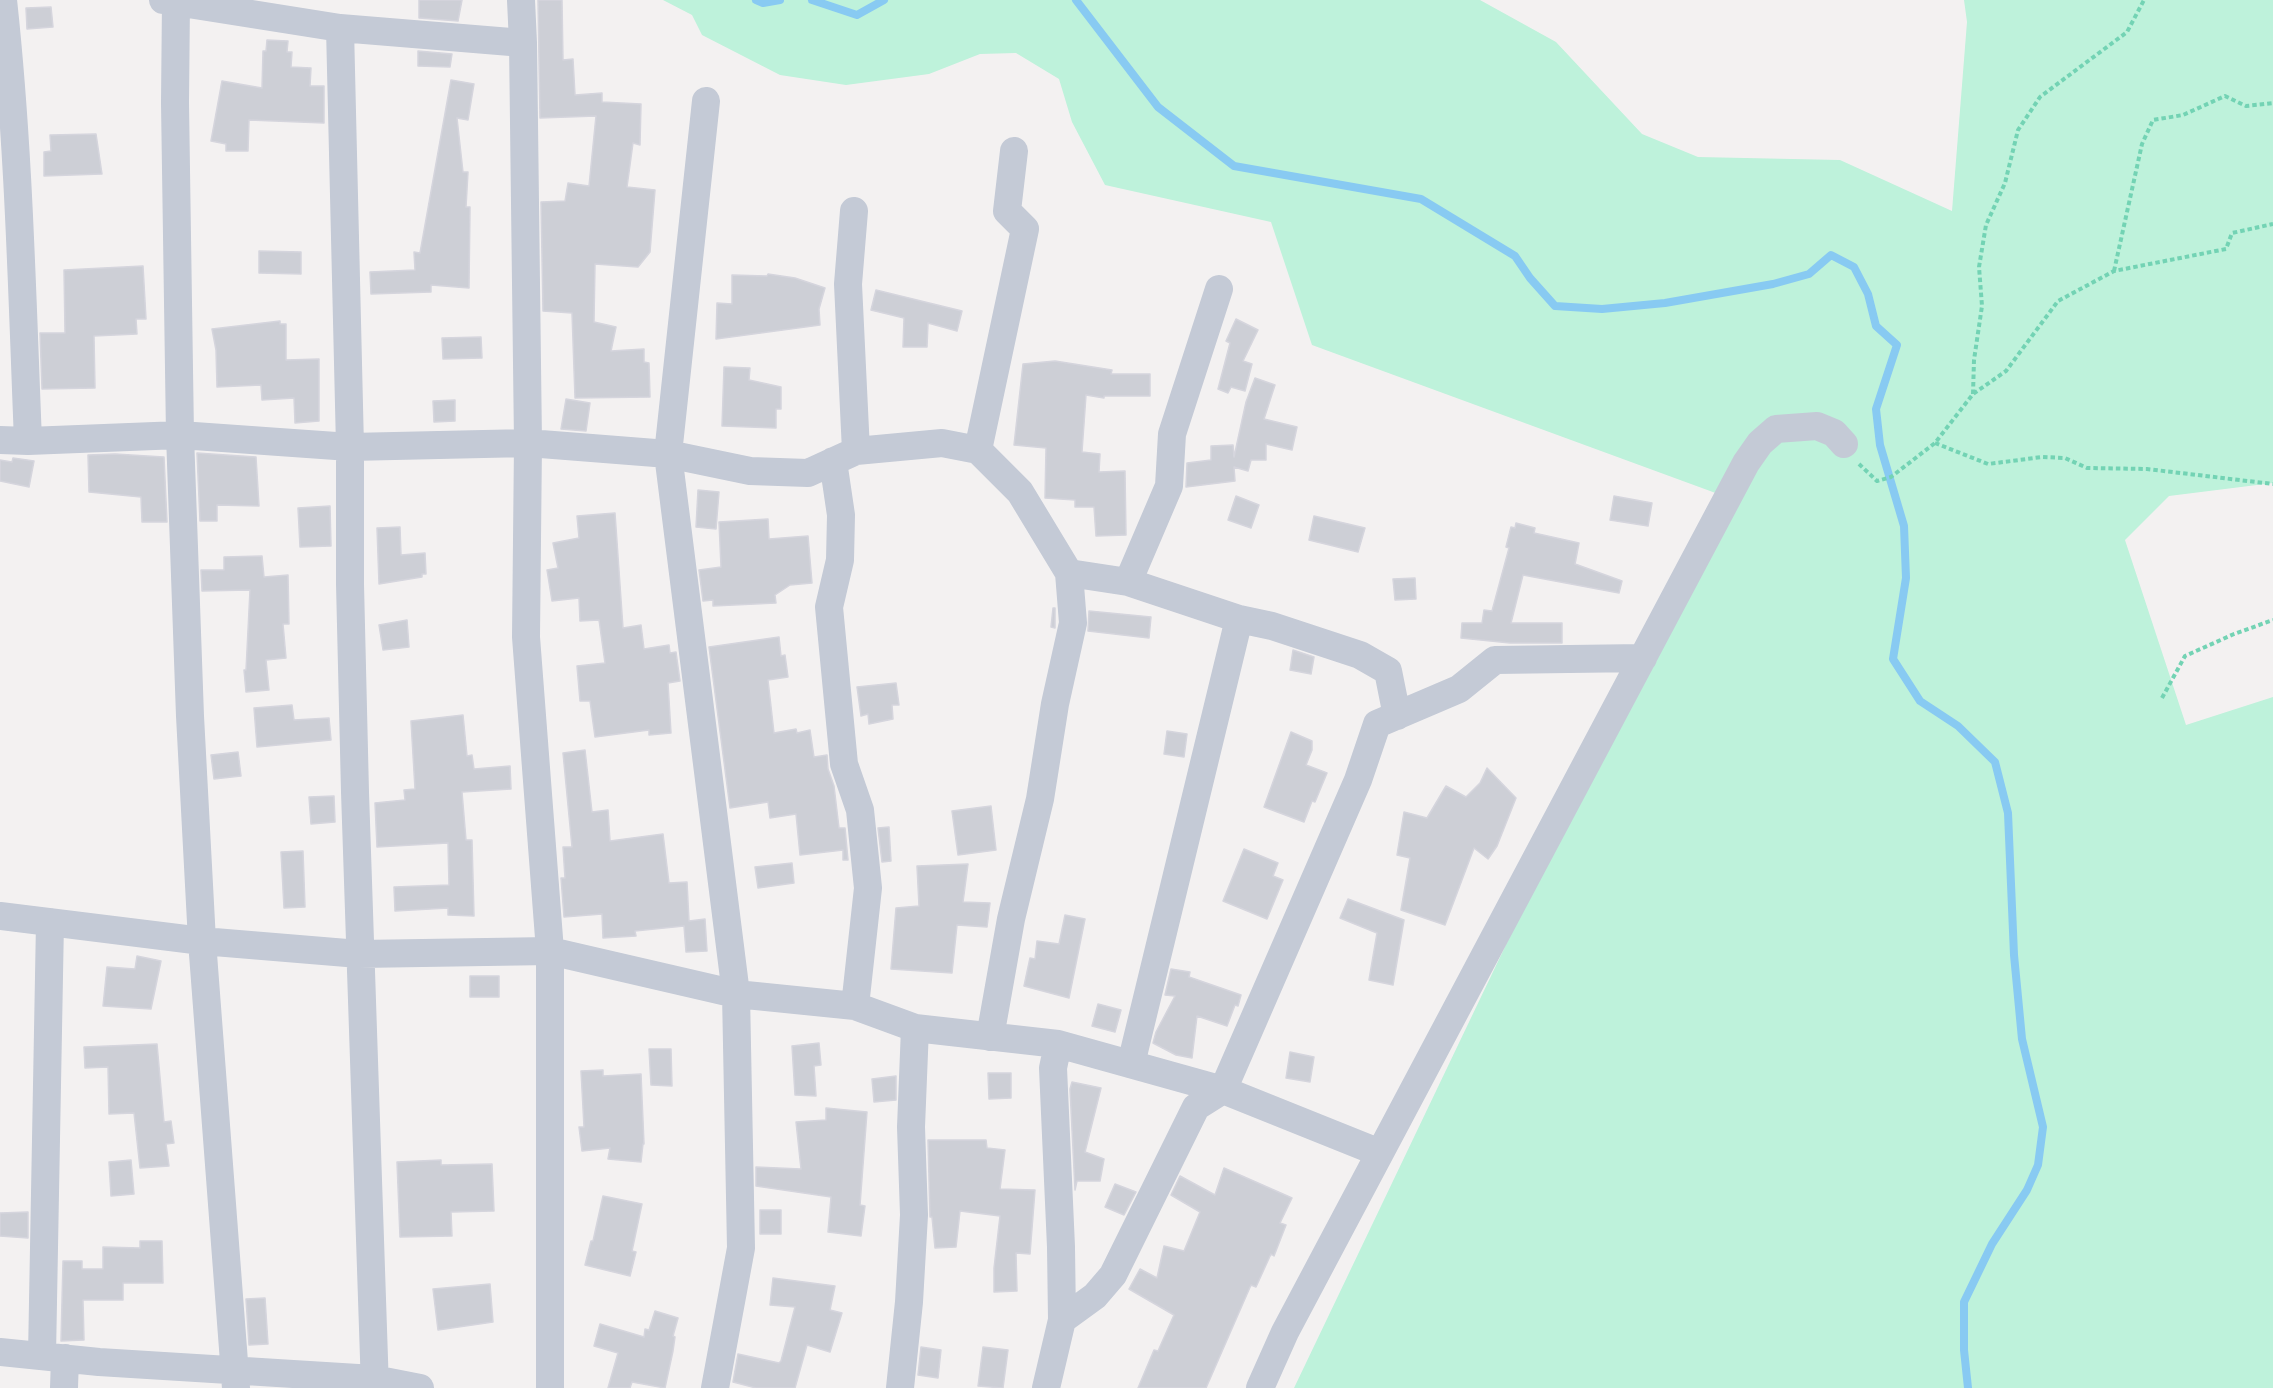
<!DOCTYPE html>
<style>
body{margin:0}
canvas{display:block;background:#f3f1f1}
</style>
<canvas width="2273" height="1388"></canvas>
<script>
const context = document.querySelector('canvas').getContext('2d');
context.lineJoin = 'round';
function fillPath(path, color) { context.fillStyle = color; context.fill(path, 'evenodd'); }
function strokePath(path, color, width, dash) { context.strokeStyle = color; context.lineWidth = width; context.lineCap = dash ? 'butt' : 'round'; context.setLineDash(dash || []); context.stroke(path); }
const green = new Path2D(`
 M 663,0 L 1480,0 L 1556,42 L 1642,134 L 1698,157 L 1840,160 L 1952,211 L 1967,22 L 1964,0 L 2273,0 L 2273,483 L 2169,496 L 2125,540 L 2186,725 L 2273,697 L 2273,1388 L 1294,1388 L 1721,495 L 1312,345 L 1271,222 L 1105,185 L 1072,122 L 1059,79 L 1016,53 L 980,54 L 929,74 L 846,85 L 780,75 L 702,35 L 692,15 Z`);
const stream = new Path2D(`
 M 756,0 L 763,3 L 780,0
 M 812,0 L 857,15 L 884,0
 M 1076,0 L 1158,107 L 1234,166 L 1421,199 L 1515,256 L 1530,278 L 1555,306 L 1602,309 L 1665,303 L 1773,284 L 1809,274 L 1831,255 L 1854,267 L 1868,294 L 1876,326 L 1897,345 L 1876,409 L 1880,445 L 1904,526 L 1906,578 L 1893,659 L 1920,701 L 1958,726 L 1995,762 L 2008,813 L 2014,955 L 2022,1039 L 2043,1127 L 2038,1165 L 2027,1190 L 1992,1244 L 1964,1302 L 1964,1350 L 1968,1388`);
const building = new Path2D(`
 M 419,0 L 462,0 L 458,21 L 419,18 Z
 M 538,0 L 562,0 L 563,60 L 573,59 L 575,95 L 602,93 L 602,102 L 641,104 L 640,145 L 633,143 L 627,187 L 655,190 L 650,252 L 638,267 L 595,264 L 594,322 L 616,327 L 611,351 L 644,349 L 644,362 L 649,363 L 650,397 L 575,398 L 572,313 L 543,311 L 541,202 L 565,201 L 568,183 L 589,186 L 596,116 L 540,118 Z
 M 51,7 L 53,27 L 27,29 L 26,8 Z
 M 267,40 L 288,41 L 287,52 L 292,52 L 291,67 L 311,68 L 310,86 L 324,86 L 324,123 L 249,120 L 248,151 L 226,151 L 226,144 L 211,141 L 222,81 L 262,88 L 263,51 L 266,51 Z
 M 418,51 L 452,54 L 450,67 L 418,66 Z
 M 451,80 L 474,84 L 468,120 L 457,118 L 463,172 L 468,172 L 466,207 L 470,207 L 469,288 L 431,285 L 431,292 L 371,294 L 370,272 L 415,270 L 414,252 L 420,253 Z
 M 96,134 L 102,174 L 44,176 L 44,152 L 51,151 L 50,135 Z
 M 259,251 L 301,252 L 301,274 L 259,273 Z
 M 143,266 L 146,319 L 136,319 L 137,334 L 94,336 L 95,388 L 42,389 L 40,333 L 65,333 L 64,270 Z
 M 768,274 L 795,278 L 825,288 L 819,309 L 820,325 L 716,339 L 717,303 L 732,304 L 732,275 L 767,276 Z
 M 876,290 L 962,311 L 957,331 L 928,323 L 927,347 L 903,347 L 904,318 L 871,310 Z
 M 1236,319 L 1258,330 L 1243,361 L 1252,364 L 1245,391 L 1231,387 L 1228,393 L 1218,389 L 1230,343 L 1226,341 Z
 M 280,321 L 280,324 L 286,324 L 286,360 L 319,359 L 319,421 L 295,423 L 294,398 L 262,400 L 261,385 L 217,387 L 216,350 L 212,329 Z
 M 481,337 L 482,358 L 443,359 L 442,338 Z
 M 1055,361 L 1112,370 L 1111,374 L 1150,374 L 1150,396 L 1104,396 L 1104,398 L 1086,395 L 1082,452 L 1100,454 L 1099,472 L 1125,471 L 1126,535 L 1096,536 L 1094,507 L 1075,507 L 1075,500 L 1045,498 L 1046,448 L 1014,445 L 1023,364 Z
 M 724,367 L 750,368 L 749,380 L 781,387 L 781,409 L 776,409 L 776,428 L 722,426 Z
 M 1255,378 L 1275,385 L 1264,419 L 1297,427 L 1292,450 L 1266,444 L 1266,460 L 1251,460 L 1248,471 L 1234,467 L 1235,481 L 1186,487 L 1187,463 L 1211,460 L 1211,446 L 1233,445 L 1234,457 L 1246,402 Z
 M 566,399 L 590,403 L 586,431 L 561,429 Z
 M 455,400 L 455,421 L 434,422 L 433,401 Z
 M 197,453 L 256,457 L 259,506 L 217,505 L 217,521 L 200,521 Z
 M 115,454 L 164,457 L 167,522 L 142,522 L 141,497 L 89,492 L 88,455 Z
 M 13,458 L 34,461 L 29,487 L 0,481 L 0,460 L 12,462 Z
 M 698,490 L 719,492 L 716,529 L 696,527 Z
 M 1236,496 L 1259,505 L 1251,528 L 1228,520 Z
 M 1614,496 L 1652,503 L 1648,526 L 1610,520 Z
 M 330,506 L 331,546 L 300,547 L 298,508 Z
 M 615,513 L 623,628 L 641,625 L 644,649 L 669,645 L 670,653 L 676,652 L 680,681 L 668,683 L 671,733 L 649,735 L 649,730 L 595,737 L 590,701 L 580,701 L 577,666 L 605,663 L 599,620 L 580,621 L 579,598 L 552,601 L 547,570 L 558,568 L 553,543 L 579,538 L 577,516 Z
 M 1314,516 L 1365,528 L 1358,552 L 1309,540 Z
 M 768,519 L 769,539 L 808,536 L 812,583 L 790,585 L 775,595 L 776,603 L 713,606 L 713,600 L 703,601 L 699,570 L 721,567 L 719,522 Z
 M 1516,523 L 1535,528 L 1534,533 L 1579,543 L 1575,564 L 1622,581 L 1619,593 L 1523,575 L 1511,623 L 1562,623 L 1562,643 L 1510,643 L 1461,638 L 1462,623 L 1482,623 L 1484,610 L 1492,611 L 1509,548 L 1506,547 L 1511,527 L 1515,528 Z
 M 400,527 L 401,555 L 425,553 L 426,574 L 422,574 L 422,577 L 379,584 L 377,528 Z
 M 262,556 L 264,577 L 288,575 L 289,624 L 283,624 L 286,658 L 266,660 L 269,690 L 246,692 L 244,670 L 246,670 L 250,590 L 202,591 L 201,570 L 224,570 L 224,557 Z
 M 1415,578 L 1416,599 L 1395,600 L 1393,579 Z
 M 1053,608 L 1055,608 L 1055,628 L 1051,627 Z
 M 1089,611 L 1151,617 L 1149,638 L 1088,631 Z
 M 407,620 L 409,647 L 383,650 L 379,625 Z
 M 779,637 L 781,656 L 785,655 L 788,677 L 768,680 L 774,733 L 796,729 L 797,733 L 810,730 L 814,757 L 827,755 L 828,769 L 834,786 L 839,828 L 845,828 L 848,860 L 843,860 L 843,850 L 800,855 L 796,814 L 770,818 L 768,802 L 730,808 L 709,647 Z
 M 1293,650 L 1314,657 L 1311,674 L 1290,670 Z
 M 896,683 L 899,705 L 892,705 L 893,719 L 869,724 L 868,714 L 861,716 L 857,687 Z
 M 292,705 L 294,720 L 329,718 L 331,740 L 257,747 L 254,708 Z
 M 463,715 L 467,756 L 472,755 L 474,769 L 510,766 L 511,789 L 462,792 L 466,840 L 472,840 L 474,916 L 448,915 L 448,908 L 395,911 L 394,887 L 449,885 L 448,843 L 377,847 L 375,803 L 405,800 L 404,790 L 415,789 L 411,721 Z
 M 1167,731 L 1187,734 L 1184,757 L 1164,754 Z
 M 1291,732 L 1312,741 L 1312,750 L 1306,765 L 1327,773 L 1315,802 L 1312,801 L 1304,822 L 1264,807 Z
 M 585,750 L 592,812 L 608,810 L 610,841 L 663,834 L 669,883 L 687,882 L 689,921 L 705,919 L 707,951 L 686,952 L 684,926 L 635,931 L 636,936 L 603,938 L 602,914 L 564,917 L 561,878 L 565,878 L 563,847 L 572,847 L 563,753 Z
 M 238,752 L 241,776 L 214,779 L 211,755 Z
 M 1487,768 L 1516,798 L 1497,846 L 1488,859 L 1474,848 L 1445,925 L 1401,910 L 1410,858 L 1397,855 L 1404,812 L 1427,818 L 1446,786 L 1466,797 L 1480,783 Z
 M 334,796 L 335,822 L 311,824 L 309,797 Z
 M 991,806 L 996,850 L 958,855 L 952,811 Z
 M 889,827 L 891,861 L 882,862 L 878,828 Z
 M 1244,849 L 1278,863 L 1273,876 L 1283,880 L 1267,919 L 1223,901 Z
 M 303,851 L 305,907 L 284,908 L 281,852 Z
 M 792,863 L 794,883 L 758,888 L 755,867 Z
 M 968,864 L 963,902 L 990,903 L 987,927 L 957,925 L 952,973 L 891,969 L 896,908 L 919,906 L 917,866 Z
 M 1348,899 L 1404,920 L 1393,985 L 1369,980 L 1377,933 L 1340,918 Z
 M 1065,915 L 1085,919 L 1069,998 L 1024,986 L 1030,958 L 1035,959 L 1037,941 L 1059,944 Z
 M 137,956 L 161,961 L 151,1009 L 103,1006 L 107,967 L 135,969 Z
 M 1171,969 L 1190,972 L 1189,977 L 1241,995 L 1238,1006 L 1235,1005 L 1227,1026 L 1197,1016 L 1192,1058 L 1176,1055 L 1153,1043 L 1156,1032 L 1175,996 L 1165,995 Z
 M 470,976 L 499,976 L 499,997 L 470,997 Z
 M 1098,1004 L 1121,1010 L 1115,1032 L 1092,1026 Z
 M 819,1043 L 821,1065 L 814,1066 L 816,1096 L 795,1095 L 792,1046 Z
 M 157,1044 L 164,1122 L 171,1121 L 174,1143 L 166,1144 L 169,1166 L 140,1168 L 134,1113 L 109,1114 L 108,1067 L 85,1068 L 84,1047 Z
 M 649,1049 L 671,1049 L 672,1086 L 651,1085 Z
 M 1290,1052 L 1314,1057 L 1310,1082 L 1286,1078 Z
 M 603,1070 L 603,1076 L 641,1074 L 644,1144 L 643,1144 L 641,1162 L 608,1159 L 610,1148 L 582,1151 L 579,1127 L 584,1127 L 581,1071 Z
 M 988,1073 L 1011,1073 L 1011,1098 L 989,1099 Z
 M 896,1076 L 896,1100 L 874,1102 L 872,1079 Z
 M 1072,1082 L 1101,1088 L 1085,1152 L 1104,1159 L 1100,1181 L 1077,1181 L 1075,1190 L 1070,1089 Z
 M 826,1108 L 867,1112 L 860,1205 L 865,1206 L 861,1236 L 828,1232 L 831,1197 L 756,1186 L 756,1167 L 801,1169 L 796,1122 L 826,1120 Z
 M 928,1140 L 986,1140 L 987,1148 L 1005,1150 L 1000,1189 L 1035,1190 L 1030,1254 L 1016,1253 L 1017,1291 L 994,1292 L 994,1268 L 1000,1216 L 960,1211 L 956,1247 L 935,1248 L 932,1217 L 930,1217 Z
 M 131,1160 L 134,1194 L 111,1196 L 109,1162 Z
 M 441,1160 L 441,1165 L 492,1164 L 494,1211 L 451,1212 L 452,1236 L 400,1237 L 397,1162 Z
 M 1224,1168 L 1292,1198 L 1280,1223 L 1286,1225 L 1274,1256 L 1271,1254 L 1256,1287 L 1251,1285 L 1206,1388 L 1138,1388 L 1154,1350 L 1158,1351 L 1174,1315 L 1129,1289 L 1140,1269 L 1157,1278 L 1164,1246 L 1184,1251 L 1200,1212 L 1171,1195 L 1180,1176 L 1215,1195 Z
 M 1115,1184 L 1136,1192 L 1124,1215 L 1105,1207 Z
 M 603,1196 L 642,1204 L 632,1251 L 636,1252 L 630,1276 L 585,1265 L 591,1241 L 593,1241 Z
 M 760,1210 L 781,1210 L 781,1234 L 760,1234 Z
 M 28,1212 L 28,1238 L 0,1236 L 0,1213 Z
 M 140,1241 L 162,1241 L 163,1283 L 123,1283 L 123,1300 L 83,1300 L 84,1340 L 61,1341 L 63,1261 L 82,1261 L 82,1269 L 103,1269 L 103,1247 L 140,1248 Z
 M 773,1278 L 835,1286 L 830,1310 L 842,1313 L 830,1352 L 807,1345 L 795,1388 L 756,1388 L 733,1382 L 738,1354 L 779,1363 L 781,1361 L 795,1307 L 770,1305 Z
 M 490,1284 L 493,1322 L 438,1330 L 433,1289 Z
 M 265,1298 L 268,1344 L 249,1345 L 246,1299 Z
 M 655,1311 L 678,1318 L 673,1336 L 675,1337 L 673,1351 L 665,1388 L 632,1382 L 630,1388 L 608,1388 L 618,1353 L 594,1346 L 600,1324 L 644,1337 L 645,1329 L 649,1330 Z
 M 921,1347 L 941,1350 L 938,1378 L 918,1375 Z
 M 983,1347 L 1008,1350 L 1003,1388 L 978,1386 Z`);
const path = new Path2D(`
 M 2114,271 L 2142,144 L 2153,120 L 2183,115 L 2225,96 L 2246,106 L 2273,103
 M 1973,394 L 1974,360 L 1982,306 L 1979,267 L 1986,225 L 2005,183 L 2018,130 L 2040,97 L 2127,32 L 2144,0
 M 1935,443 L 1988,464 L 2042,457 L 2065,458 L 2087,468 L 2147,469 L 2273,484
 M 1859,464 L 1877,481 L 1891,477 L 1935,443 L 1973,394 L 2006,371 L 2058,301 L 2114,271 L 2226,249 L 2232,233 L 2273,224
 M 2162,698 L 2185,656 L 2234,634 L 2273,620`);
const street = new Path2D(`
 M 3,0 C 19,147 22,294 28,441
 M 163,0 L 340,28 L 523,43 L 528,443 L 526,637 L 550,951 L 550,1388
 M 176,0 L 175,103 L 180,435 L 190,716 L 202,941 L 236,1388
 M 521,0 L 523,43
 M 340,28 L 350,447 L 350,584 L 355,792 L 375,1388
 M 706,101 L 668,454 L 736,994 L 741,1248 L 715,1388
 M 854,211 L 848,284 L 856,451
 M 0,440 L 28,441 L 180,435 L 350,447 L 528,443 L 668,454 L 750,471 L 808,473 L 856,451 L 942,443 L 978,450 L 1020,492 L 1069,573 L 1128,582 L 1239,619 L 1272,626 L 1360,655 L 1388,671 L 1397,716
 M 978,450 L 1025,229 L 1007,211 L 1014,151
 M 833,461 L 841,515 L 840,560 L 829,607 L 844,764 L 860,810 L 868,888 L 855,1006
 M 1128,582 L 1169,486 L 1172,434 L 1219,289
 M 0,916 L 202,941 L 359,954 L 550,951 L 736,994 L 855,1006 L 915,1028 L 1058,1044 L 1223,1090 L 1380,1153
 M 990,1037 L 1011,919 L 1040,799 L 1055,704 L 1073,623 L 1069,573
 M 1131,1064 L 1239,619
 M 1062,1320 L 1095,1296 L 1113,1275 L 1196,1107 L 1223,1090 L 1358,780 L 1377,724 L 1459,689 L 1495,660 L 1643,658
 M 0,1352 L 99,1362 L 374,1379 L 420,1388
 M 42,1356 L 50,922
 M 64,1388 L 65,1358
 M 900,1388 L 909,1302 L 914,1215 L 911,1127 L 915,1028
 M 1046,1388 L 1062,1320 L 1061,1247 L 1053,1068 L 1058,1044
 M 1260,1388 L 1285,1332 L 1746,463 L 1760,443 L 1776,429 L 1817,426 L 1834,433 L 1844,444`);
fillPath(green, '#bef2db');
strokePath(stream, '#88caf2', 8);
fillPath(building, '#cdcfd6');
strokePath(building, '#d5d5dd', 1.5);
strokePath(path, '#73d3b4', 4, [4.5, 3]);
strokePath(street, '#c4cad6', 28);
</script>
